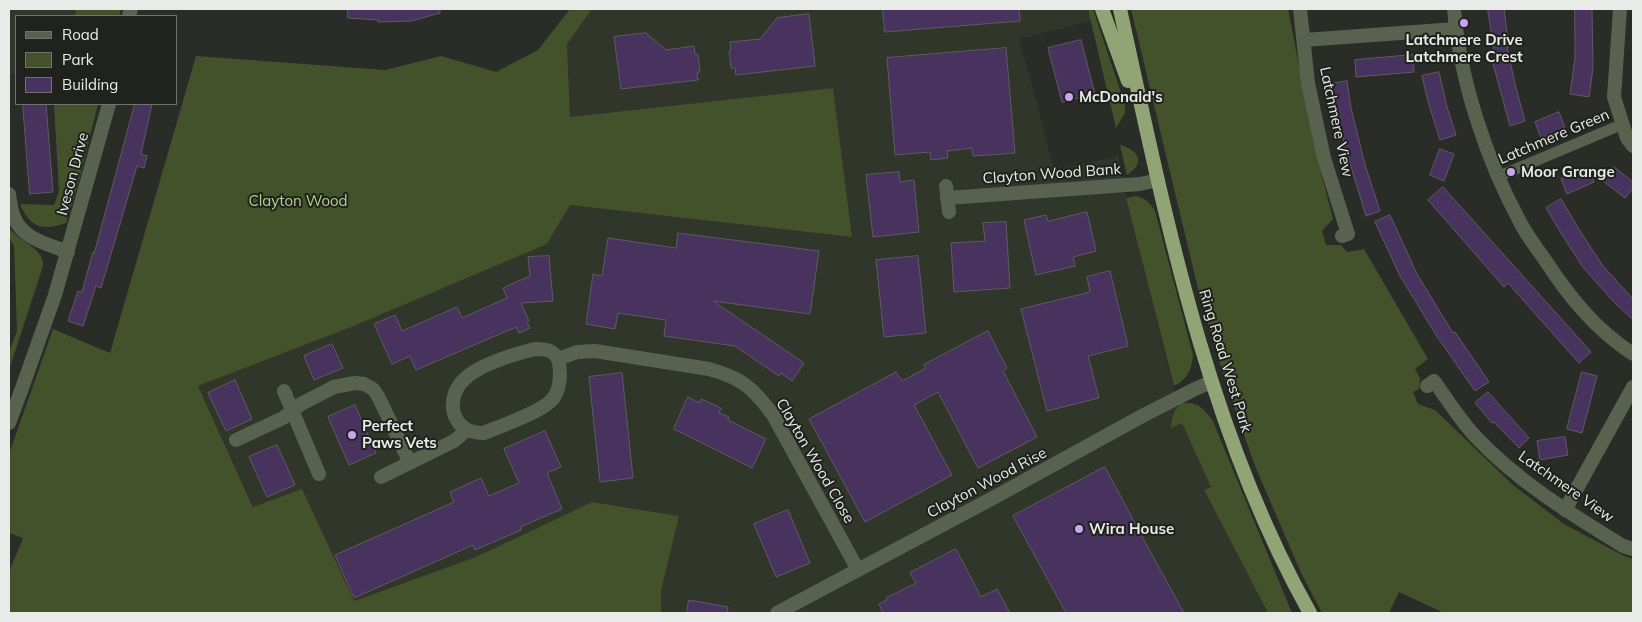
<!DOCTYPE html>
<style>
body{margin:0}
#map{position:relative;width:1642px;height:622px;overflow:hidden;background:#2a2c27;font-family:Mulish,sans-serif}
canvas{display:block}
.frame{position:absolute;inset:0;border:10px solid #e9ebe8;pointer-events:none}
.legend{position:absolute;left:15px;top:15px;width:162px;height:90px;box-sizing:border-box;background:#20221d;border:1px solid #70726e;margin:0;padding:6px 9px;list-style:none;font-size:15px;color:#e9ebe8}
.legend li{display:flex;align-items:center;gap:10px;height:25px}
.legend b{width:25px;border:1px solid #70726e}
</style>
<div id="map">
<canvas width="1642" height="622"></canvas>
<div class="frame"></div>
<ul class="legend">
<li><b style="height:6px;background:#59624e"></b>Road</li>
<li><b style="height:14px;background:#43522b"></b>Park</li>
<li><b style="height:14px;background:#47335e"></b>Building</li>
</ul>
</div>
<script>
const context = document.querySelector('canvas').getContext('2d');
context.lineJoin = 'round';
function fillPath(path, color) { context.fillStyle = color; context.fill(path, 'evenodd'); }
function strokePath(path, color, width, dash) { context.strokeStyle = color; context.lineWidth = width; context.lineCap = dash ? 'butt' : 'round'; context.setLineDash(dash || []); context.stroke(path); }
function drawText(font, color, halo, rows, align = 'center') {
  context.font = font + ' Mulish,sans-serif'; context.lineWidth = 4; context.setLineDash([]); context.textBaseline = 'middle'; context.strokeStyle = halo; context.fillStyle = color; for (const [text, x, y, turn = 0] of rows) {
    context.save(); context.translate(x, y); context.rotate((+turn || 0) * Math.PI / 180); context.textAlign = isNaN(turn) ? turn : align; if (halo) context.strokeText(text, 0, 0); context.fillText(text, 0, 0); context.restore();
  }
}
const built = new Path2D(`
 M 9,9 L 77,9 L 76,16 L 16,16 L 16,73 L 9,75 Z
 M 592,9 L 1088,9 L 1091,21 L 1019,39 L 1039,110 L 1054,170 L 1118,156 L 1126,198 L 1182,422 L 1211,487 L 1204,491 L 1268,613 L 661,613 L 661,591 L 679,516 L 592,502 L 476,557 L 353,601 L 302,490 L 254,507 L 198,386 L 354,326 L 547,244 L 570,205 L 852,237 L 833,88 L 570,117 L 567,44 Z`);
const green = new Path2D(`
 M 76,9 L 121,9 L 119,16 L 75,16 Z
 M 570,9 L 592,9 L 567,44 L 570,117 L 833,88 L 852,237 L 570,205 L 547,244 L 354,326 L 198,386 L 253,507 L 302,489 L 354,601 L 476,557 L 592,502 L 679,516 L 661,591 L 661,613 L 9,613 L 9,572 L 23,538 L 9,533 L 9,454 L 53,329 L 110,353 L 196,56 L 385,70 L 441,56 L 496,72 L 538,50 Z
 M 1088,9 L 1093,9 L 1125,105 L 1125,113 L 1116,128 Z
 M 1131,9 L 1288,9 L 1317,157 L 1333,219 L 1322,231 L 1326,245 L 1341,245 L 1347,252 L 1364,249 L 1428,359 L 1415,369 L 1420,378 L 1419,389 L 1413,392 L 1418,404 L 1435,410 L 1513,485 L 1564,524 L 1622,555 L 1633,559 L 1633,613 L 1444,613 L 1399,592 L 1389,613 L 1322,613 L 1302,575 L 1255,466 L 1227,387 L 1199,293 Z
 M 54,104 L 98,104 L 78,184 L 66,223 C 43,231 30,228 20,204 L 54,205 L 59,191 Z
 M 1120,145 C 1139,150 1146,163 1127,175 Z
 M 1135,196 C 1146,198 1149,202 1155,211 L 1193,355 C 1192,369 1187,380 1174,386 L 1126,198 Z
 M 9,228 C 19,242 44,247 43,266 L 9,370 L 9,352 L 17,331 L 14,246 L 9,238 Z
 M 1181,403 C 1199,402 1201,407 1212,419 L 1292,613 L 1268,613 L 1204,490 L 1211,487 L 1182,423 L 1171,428 C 1172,418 1173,411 1181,403 Z`);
const building = new Path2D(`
 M 348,9 L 440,9 L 440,13 L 411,21 L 378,22 L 378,20 L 348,18 Z
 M 883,9 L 1019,9 L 1020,21 L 885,32 Z
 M 1488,9 L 1504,9 L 1509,47 L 1507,47 L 1515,84 L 1525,121 L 1510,126 L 1492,60 L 1495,59 Z
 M 1575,9 L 1592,9 L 1593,68 L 1589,97 L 1570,94 L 1575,58 Z
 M 809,14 L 815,66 L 736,75 L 735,68 L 731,68 L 729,51 L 731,51 L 730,42 L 760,39 L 777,18 Z
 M 646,33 L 666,50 L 694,46 L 695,54 L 698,54 L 700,72 L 697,73 L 698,80 L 621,89 L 614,37 Z
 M 1081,40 L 1095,94 L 1062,102 L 1048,48 Z
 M 1006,48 L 1015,153 L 973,156 L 972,148 L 947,151 L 948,158 L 931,160 L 930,152 L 895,155 L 887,58 Z
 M 1413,55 L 1414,72 L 1356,77 L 1355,60 Z
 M 1439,72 L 1447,107 L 1456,135 L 1440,140 L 1428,102 L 1422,76 Z
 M 1347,81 L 1351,108 L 1365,165 L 1380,211 L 1366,216 L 1345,147 L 1331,84 Z
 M 23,104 L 46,104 L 53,192 L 30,194 Z
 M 135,104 L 152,104 L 141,154 L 147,156 L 144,168 L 137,166 L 101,288 L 96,286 L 83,326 L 68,321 L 78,291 L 82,292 L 93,252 L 94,253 Z
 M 1559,112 L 1565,128 L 1541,138 L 1535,122 Z
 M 1440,149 L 1454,154 L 1444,181 L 1430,175 Z
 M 1614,167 L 1633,182 L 1633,188 L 1625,198 L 1603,181 Z
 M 1588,168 L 1594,182 L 1567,194 L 1561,179 Z
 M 899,172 L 900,182 L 914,180 L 919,232 L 873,237 L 866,175 Z
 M 1443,187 L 1591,352 L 1579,363 L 1508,283 L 1504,287 L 1428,200 Z
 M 1561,199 L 1580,231 L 1603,266 L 1633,299 L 1633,320 L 1612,300 L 1582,266 L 1561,233 L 1546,208 Z
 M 1087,212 L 1096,251 L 1073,257 L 1075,266 L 1036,275 L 1024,220 L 1046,215 L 1048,221 Z
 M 1390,215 L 1417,274 L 1453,333 L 1455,332 L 1489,382 L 1475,391 L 1436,335 L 1400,276 L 1375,222 Z
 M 1006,222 L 1010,288 L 954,292 L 951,243 L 985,241 L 983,223 Z
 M 678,233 L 819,251 L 810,314 L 713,301 L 804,363 L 792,381 L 781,373 L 779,376 L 735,346 L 664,336 L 666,320 L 618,313 L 615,329 L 586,324 L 593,274 L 602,276 L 608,238 L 676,248 Z
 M 549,256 L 553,301 L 521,303 L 529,321 L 527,322 L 530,328 L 519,333 L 516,327 L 416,370 L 410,356 L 392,364 L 374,324 L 395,315 L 402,331 L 457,307 L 462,318 L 507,298 L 503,288 L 530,276 L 528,257 Z
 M 918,256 L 926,333 L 884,337 L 876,260 Z
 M 1110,271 L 1128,346 L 1088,356 L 1099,398 L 1047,411 L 1021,309 L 1090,292 L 1087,277 Z
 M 988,331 L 1007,368 L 1003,371 L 1037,437 L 978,468 L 938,392 L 914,405 L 952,475 L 865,522 L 809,419 L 896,372 L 902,381 L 926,368 L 924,365 Z
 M 332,344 L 343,368 L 314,380 L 304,356 Z
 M 1582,372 L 1597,376 L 1582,433 L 1567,429 Z
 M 622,373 L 633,478 L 600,482 L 589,377 Z
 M 235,380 L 252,419 L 226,431 L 208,393 Z
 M 1488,392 L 1529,438 L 1519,448 L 1494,422 L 1492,423 L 1475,403 Z
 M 688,397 L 700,403 L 701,399 L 721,408 L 719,413 L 729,417 L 728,420 L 766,439 L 752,468 L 674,429 Z
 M 355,405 L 376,453 L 349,465 L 328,417 Z
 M 545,431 L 561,467 L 547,473 L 562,509 L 520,527 L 521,530 L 475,550 L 473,545 L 354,598 L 335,555 L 454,502 L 450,492 L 481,478 L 489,496 L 519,483 L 504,449 Z
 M 1565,437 L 1568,455 L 1540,460 L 1537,441 Z
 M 277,445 L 295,485 L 267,497 L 249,457 Z
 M 1105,467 L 1145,542 L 1184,613 L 1066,613 L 1013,516 Z
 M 788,510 L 810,563 L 776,577 L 754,524 Z
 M 956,549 L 981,597 L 997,589 L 1010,613 L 883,613 L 879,604 L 887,600 L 886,598 L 916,583 L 910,573 Z
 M 689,600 L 728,607 L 727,613 L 687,613 Z`);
const pedestrian = new Path2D(`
 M 1497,177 L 1623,124`);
const minor = new Path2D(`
 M 1300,9 L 1308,83 L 1324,158 L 1348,234 L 1342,236
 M 1454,9 C 1460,80 1486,159 1520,222 C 1527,236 1537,248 1545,260 C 1570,298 1595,329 1633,354
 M 1620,9 L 1614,97 L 1627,138 L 1633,146
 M 129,16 L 131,9
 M 1304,40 L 1456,29
 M 946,186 L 949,212
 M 9,194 C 10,201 11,210 14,217 C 22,239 48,244 68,252
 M 947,198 L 1140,184 L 1158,180
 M 535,349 C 546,349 556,350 559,363 C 561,373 560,389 554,397 C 546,411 500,426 484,433 C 450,434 443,396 467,377 C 482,364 515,354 535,349 Z
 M 558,359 L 577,352 L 595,351 L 709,369 C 742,378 753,388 773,415 L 858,570
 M 1427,386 L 1434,381 C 1447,399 1460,420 1475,436 C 1518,482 1571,514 1623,546 L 1633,549
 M 284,391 L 319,474
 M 9,423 L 21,391 L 55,295 L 109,104
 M 236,440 L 283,418 L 301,404 L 334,387 L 355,383 L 364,384 L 373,389 L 378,396 L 410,463
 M 381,477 L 454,441 L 467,430
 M 1565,510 L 1633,387
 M 777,613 L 993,498 L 1144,415 L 1197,388 L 1212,382`);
const trunk = new Path2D(`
 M 1102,9 L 1128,81
 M 1120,9 C 1165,214 1206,428 1310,613`);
const markers = [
 [1464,23,5,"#c7a6f0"],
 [1069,97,5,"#c7a6f0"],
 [1511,172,5,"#c7a6f0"],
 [352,435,5,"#c7a6f0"],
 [1079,529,5,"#c7a6f0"]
];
const poiNames = [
 ["Latchmere Drive",1464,40,"center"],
 ["Latchmere Crest",1464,57,"center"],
 ["McDonald's",1079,97],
 ["Moor Grange",1521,172],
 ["Perfect",362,426],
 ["Paws Vets",362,443],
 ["Wira House",1089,529]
];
const streetNames = [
 ["Latchmere View",1336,122,78],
 ["Latchmere Green",1554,137,-23],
 ["Iveson Drive",73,174,-75],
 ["Clayton Wood Bank",1052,174,-4],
 ["Ring Road West Park",1225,361,73],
 ["Clayton Wood Close",815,461,60],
 ["Clayton Wood Rise",987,483,-28],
 ["Latchmere View",1566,487,35]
];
const parkNames = [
 ["Clayton Wood",298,201]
];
fillPath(built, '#31362b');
fillPath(green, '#43522b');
fillPath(building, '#47335e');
strokePath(building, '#5e5b61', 1);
strokePath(pedestrian, '#59624e', 11);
strokePath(minor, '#59624e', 14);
strokePath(trunk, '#90a475', 14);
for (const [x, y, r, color] of markers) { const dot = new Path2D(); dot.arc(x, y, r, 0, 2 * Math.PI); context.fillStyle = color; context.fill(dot); strokePath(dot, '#20221d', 2); }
drawText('bold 15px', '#e9ebe8', '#20221d', poiNames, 'left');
drawText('15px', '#e9ebe8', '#20221d', streetNames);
drawText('15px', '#b4d287', '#20221d', parkNames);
</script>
